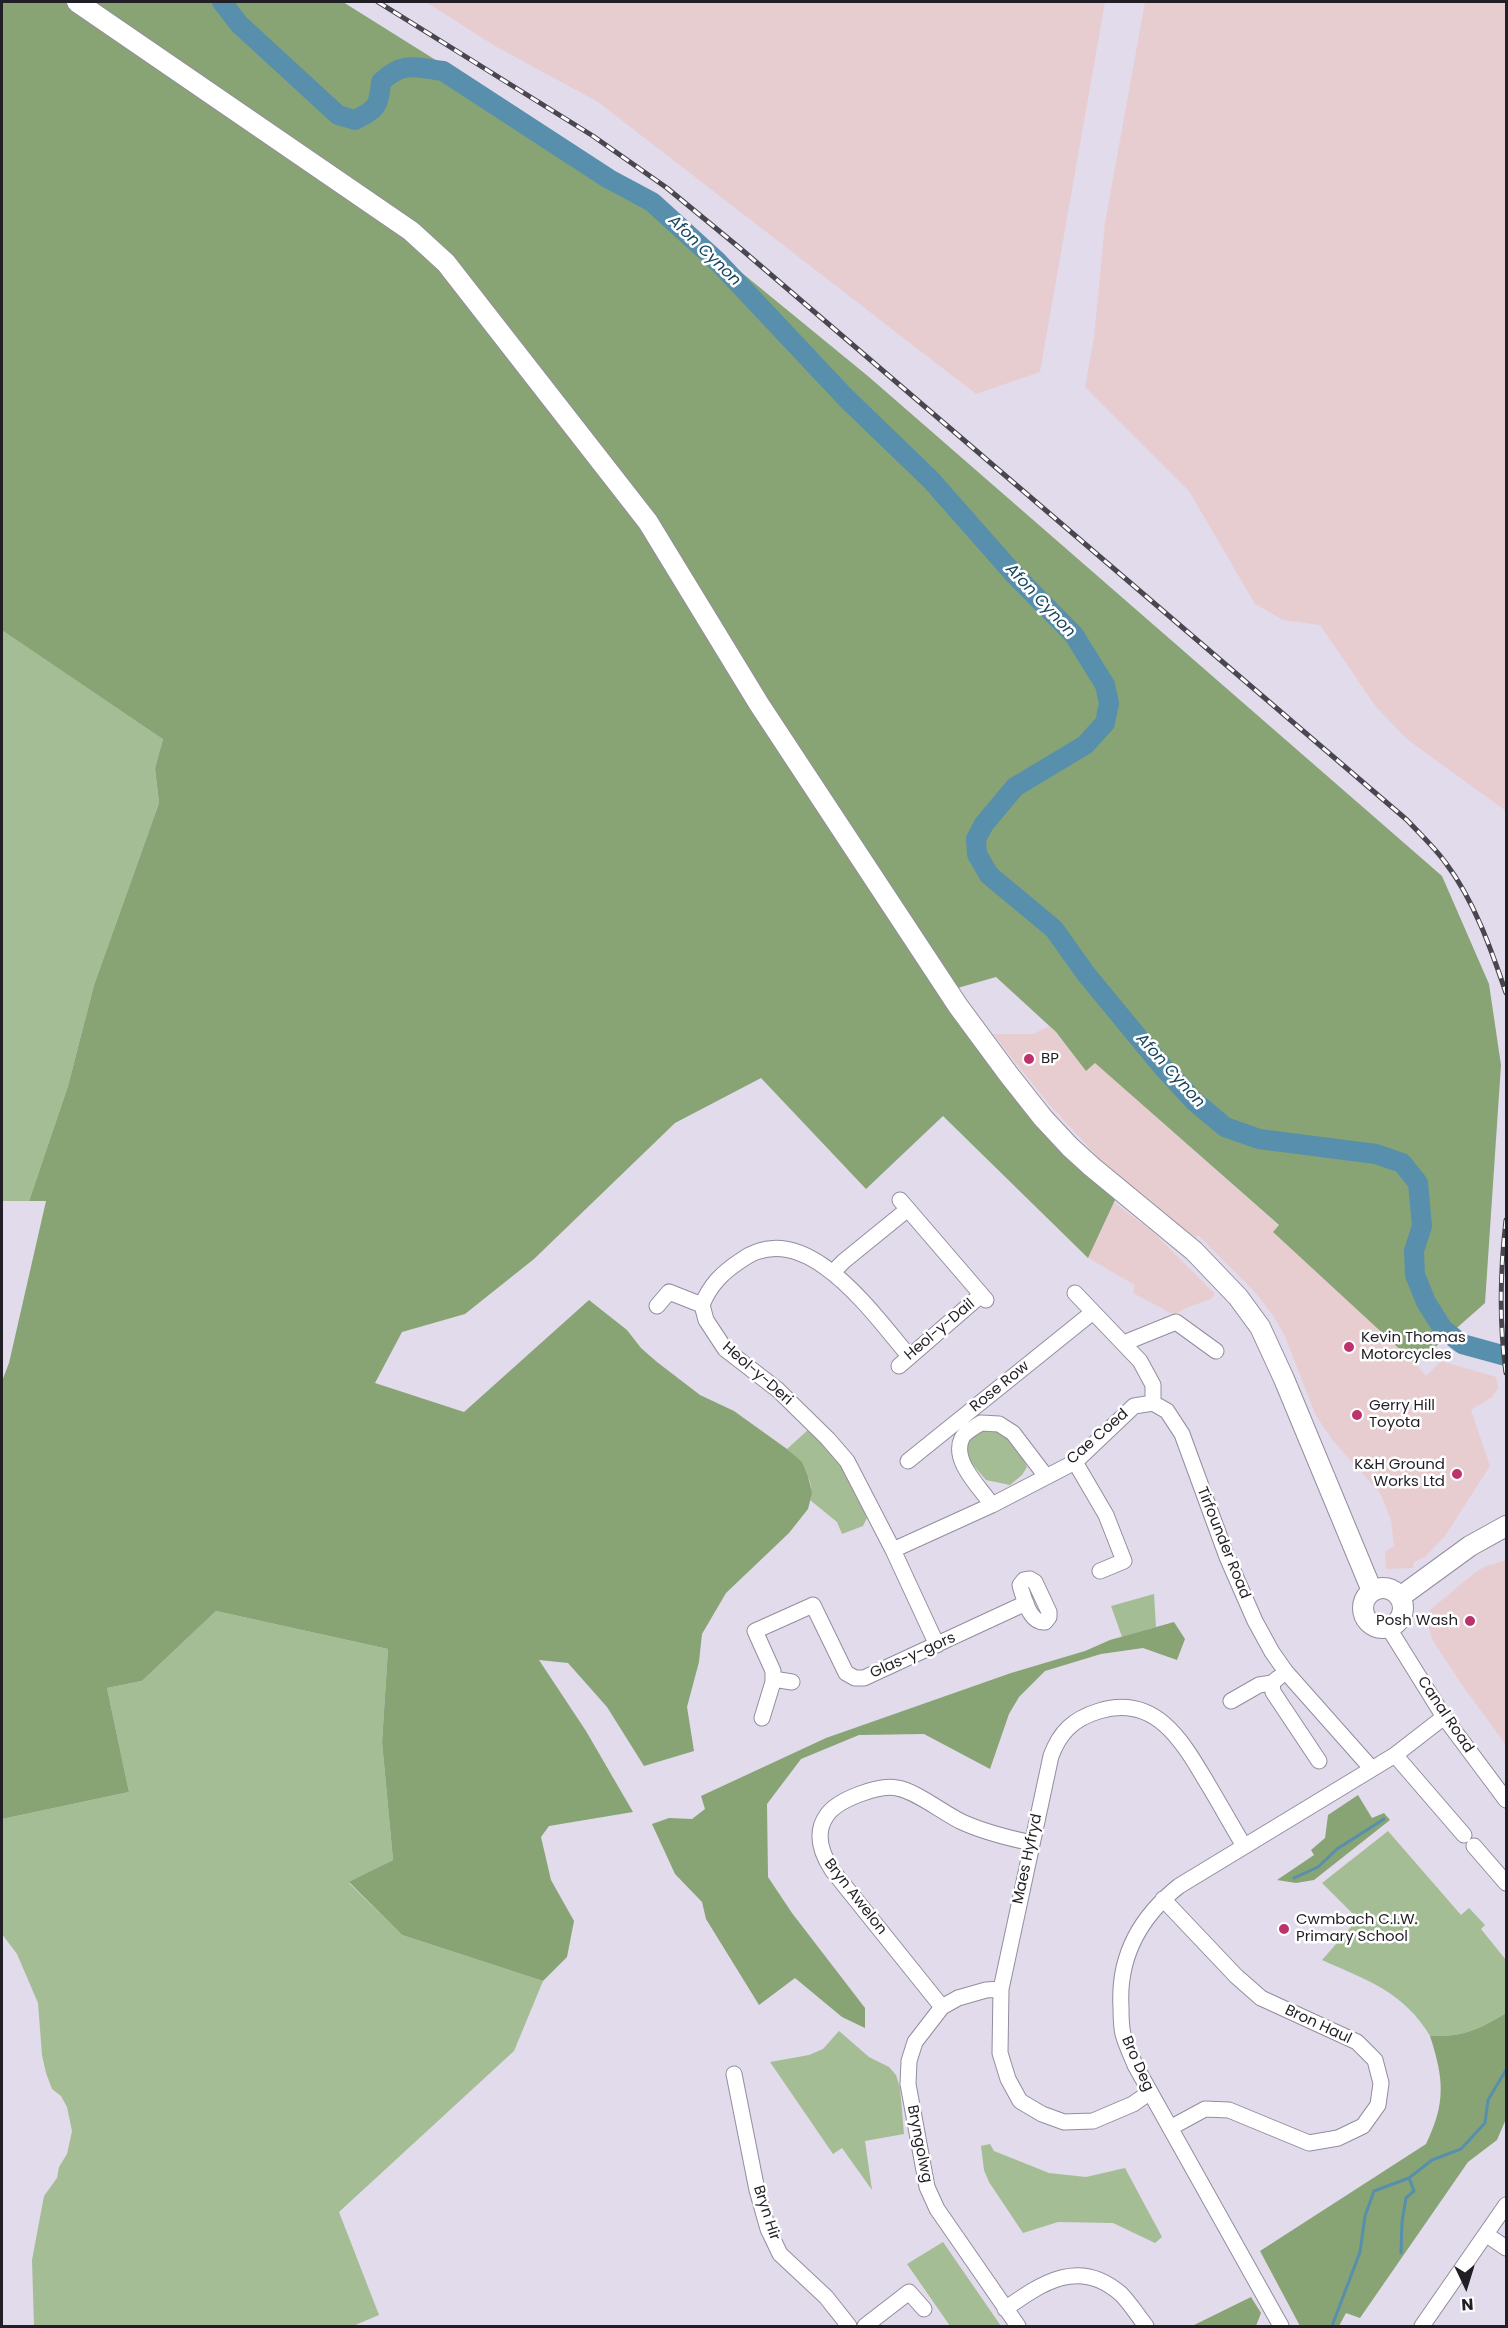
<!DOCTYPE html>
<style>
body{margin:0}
#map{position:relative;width:1508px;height:2328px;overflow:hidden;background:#e1dbec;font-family:Poppins,sans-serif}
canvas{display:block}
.frame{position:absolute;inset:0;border:3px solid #211e25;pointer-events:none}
.north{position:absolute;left:1436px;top:2256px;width:60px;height:60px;-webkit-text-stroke:4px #fff;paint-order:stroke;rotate:176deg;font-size:16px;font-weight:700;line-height:24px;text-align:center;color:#211e25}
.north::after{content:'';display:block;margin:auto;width:21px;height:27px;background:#211e25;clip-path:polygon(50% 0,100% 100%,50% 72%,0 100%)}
</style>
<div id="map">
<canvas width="1508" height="2328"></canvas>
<div class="frame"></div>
<div class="north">N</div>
</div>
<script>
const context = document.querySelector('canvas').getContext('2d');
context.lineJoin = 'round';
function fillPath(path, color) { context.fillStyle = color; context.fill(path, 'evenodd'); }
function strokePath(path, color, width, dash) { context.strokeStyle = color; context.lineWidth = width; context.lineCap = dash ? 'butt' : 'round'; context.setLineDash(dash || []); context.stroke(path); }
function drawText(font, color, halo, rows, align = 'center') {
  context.font = font + ' Poppins,sans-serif'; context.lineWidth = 5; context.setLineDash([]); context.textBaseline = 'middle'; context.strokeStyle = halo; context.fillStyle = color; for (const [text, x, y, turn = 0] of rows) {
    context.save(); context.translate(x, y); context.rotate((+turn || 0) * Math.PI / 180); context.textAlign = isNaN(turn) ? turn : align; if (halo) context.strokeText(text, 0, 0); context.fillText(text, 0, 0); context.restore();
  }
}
const industrial = new Path2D(`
 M 426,2 L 1105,2 L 1040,372 L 976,394 L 598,102 L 495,46 Z
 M 1145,2 L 1506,2 L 1506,811 L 1408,740 L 1376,707 L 1320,625 L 1283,620 L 1255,604 L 1189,491 L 1085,387 L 1094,338 L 1105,223 Z
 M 1050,1026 L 1087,1070 L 1095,1062 L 1279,1226 L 1274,1232 L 1416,1364 L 1426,1376 L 1441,1361 L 1496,1377 L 1498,1388 L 1492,1397 L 1471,1410 L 1490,1466 L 1445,1536 L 1425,1557 L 1414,1562 L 1413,1568 L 1386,1569 L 1385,1552 L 1394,1546 L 1391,1520 L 1380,1493 L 1334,1442 L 1316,1416 L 1284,1334 L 1272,1314 L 1253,1290 L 1198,1235 L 1196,1238 L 1105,1165 L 1048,1103 L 993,1034 L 1033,1034 Z
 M 1114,1202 L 1155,1234 L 1215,1294 L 1211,1299 L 1186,1308 L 1174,1315 L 1133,1293 L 1135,1285 L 1088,1258 Z
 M 1506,1560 L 1506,1745 L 1467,1692 L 1433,1641 L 1426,1621 L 1430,1610 L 1473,1574 L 1484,1567 Z`);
const green = new Path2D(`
 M 2,572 L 163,739 L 155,768 L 159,803 L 94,985 L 68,1086 L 29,1201 L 2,1201 Z
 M 809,1429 L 841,1465 L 867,1518 L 863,1526 L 842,1534 L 837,1522 L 810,1500 C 815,1478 802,1463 787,1449 Z
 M 985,1429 C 1007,1428 1018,1448 1027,1467 L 1022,1475 L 1010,1485 L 986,1480 L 967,1458 L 966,1446 L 972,1435 Z
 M 1154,1594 L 1156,1627 L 1122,1637 L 1111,1606 Z
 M 216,1611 L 388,1649 L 382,1742 L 393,1860 L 349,1883 L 402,1935 L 543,1981 L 514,2051 L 339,2212 L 379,2315 L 353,2326 L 34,2326 L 32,2260 L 44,2196 L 57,2178 L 59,2167 L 67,2154 L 72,2131 L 67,2107 L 61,2096 L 52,2089 L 46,2073 L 42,2055 L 38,2003 L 17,1954 L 2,1934 L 2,1819 L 129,1792 L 107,1688 L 142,1681 Z
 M 1388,1831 L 1461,1915 L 1469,1908 L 1485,1925 L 1481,1929 L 1506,1960 L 1506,2013 C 1478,2030 1463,2037 1430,2036 C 1404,1992 1367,1980 1322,1960 L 1358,1919 L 1322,1883 Z
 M 839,2031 L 869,2057 L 889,2067 L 896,2075 L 900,2088 L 904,2134 L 865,2141 L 872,2190 L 842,2148 L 833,2154 L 770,2062 L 809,2055 L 823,2049 Z
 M 990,2144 L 994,2151 L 1049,2173 L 1086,2177 L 1125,2168 L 1162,2237 L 1155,2243 L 1113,2223 L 1058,2222 L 1023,2233 L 989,2182 L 984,2170 L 981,2146 Z
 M 943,2242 L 1001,2326 L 950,2326 L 907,2264 Z`);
const forest = new Path2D(`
 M 2,2 L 343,2 L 616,173 L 653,200 L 869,377 L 1442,876 L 1489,984 L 1501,1065 L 1485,1303 L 1416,1364 L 1273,1232 L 1279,1225 L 1095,1063 L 1086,1071 L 1056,1032 L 996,977 L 940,993 L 1086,1171 L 1115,1200 L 1088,1258 L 943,1116 L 866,1189 L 761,1078 L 675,1123 L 534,1259 L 465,1314 L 402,1332 L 375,1383 L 464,1412 L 589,1300 L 627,1330 L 641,1348 L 657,1362 L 700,1395 L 734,1411 L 787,1449 L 802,1462 L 808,1476 L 812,1493 L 808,1509 L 789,1533 L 726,1593 L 702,1634 L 699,1662 L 687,1707 L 694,1751 L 644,1766 L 607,1707 L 568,1663 L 539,1660 L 586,1731 L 633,1812 L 549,1826 L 541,1837 L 551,1880 L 574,1921 L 567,1957 L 543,1981 L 402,1935 L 349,1882 L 393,1860 L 382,1742 L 388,1649 L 216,1611 L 142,1681 L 107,1688 L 129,1792 L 2,1819 L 2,1381 L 9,1363 L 46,1201 L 29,1201 L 68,1086 L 94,985 L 159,803 L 155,768 L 163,739 L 2,630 Z
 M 1174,1622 L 1185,1639 L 1177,1660 L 1143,1648 L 1101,1654 L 1045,1671 L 1019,1697 L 1009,1714 L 990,1769 L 924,1734 L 859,1735 L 801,1759 L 767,1804 L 768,1877 L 792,1913 L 865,2008 L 865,2028 L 842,2017 L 795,1978 L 759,2005 L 706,1919 L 702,1902 L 675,1874 L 652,1824 L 669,1818 L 692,1819 L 705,1809 L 701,1796 L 826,1738 L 1011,1673 L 1085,1651 L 1110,1640 Z
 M 1358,1795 L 1372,1818 L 1384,1813 L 1390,1820 L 1314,1880 L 1296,1883 L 1277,1880 L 1314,1855 L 1311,1850 L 1325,1838 L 1328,1815 Z
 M 1506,2013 L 1506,2119 L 1497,2140 L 1468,2162 L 1360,2318 L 1346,2313 L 1339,2326 L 1300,2326 L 1260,2251 L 1426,2144 C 1446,2103 1444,2079 1430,2036 C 1463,2037 1478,2030 1506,2013 Z
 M 1251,2297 L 1261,2313 L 1256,2326 L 1192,2326 Z`);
const stream = new Path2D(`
 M 1294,1878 L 1318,1867 L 1337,1849 L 1384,1819
 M 1401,2253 L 1402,2222 L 1406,2198 L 1414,2191 L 1409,2178
 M 1332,2326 L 1360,2252 L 1365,2216 L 1374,2191 L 1409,2178 L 1432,2160 L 1461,2149 L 1485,2123 L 1488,2100 L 1506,2070`);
const river = new Path2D(`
 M 222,2 L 239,24 L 338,115 L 355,120 C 377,109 379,106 381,82 C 403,61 415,67 443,71 L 609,179 L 652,202 L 718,262 L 846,398 L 931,480 L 1013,573 L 1074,635 L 1105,685 L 1109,703 L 1105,723 L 1085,745 L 1015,787 L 984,824 L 976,839 L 977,854 L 989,875 L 1054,929 L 1086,974 L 1161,1065 L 1194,1101 L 1225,1127 L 1259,1139 L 1376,1154 L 1402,1163 L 1418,1183 L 1422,1226 L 1414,1251 L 1415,1275 L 1426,1302 L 1443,1329 L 1462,1344 L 1506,1356`);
const minor = new Path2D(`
 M 900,1200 L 986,1300
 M 833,1272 L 844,1261 L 908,1209
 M 1075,1293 L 1140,1361 L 1153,1385 L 1153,1403 L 1167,1411 L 1182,1434 L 1227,1557 L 1255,1621 L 1272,1652 L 1286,1672 L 1372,1769
 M 657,1306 L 669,1292 L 702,1305
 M 1124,1343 L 1176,1322 L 1216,1351
 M 909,1356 C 873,1314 804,1213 740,1261 C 722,1273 710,1285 702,1305 L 706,1320 L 725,1349 L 778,1390 L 828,1439 L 847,1461 L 893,1550 L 937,1645
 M 899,1366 L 981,1295
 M 908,1461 L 1093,1312
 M 1075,1462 L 1106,1515 L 1124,1561 L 1100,1571
 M 992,1505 C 980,1487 951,1461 962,1438 C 965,1432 975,1427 981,1423 L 999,1424 L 1013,1433 L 1045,1475
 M 893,1550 L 992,1505 L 1075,1462 L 1134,1406 L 1153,1403
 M 1030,1579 L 1035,1582 L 1049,1612 L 1049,1617 L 1045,1622 C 1030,1623 1025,1601 1021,1589 L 1020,1585 L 1024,1580 Z
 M 1388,1627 L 1444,1717 L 1506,1800
 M 773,1679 L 792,1682
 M 1272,1683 L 1273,1692 L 1319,1761
 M 1231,1701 L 1259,1685 L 1272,1683 L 1278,1678
 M 762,1718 L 773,1682 L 773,1671 L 755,1631 L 813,1605 L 846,1673 L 855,1678 L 864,1678 L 1026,1603
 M 1395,1755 L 1464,1835
 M 1474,1846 L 1506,1883
 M 1163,1899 L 1236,1976 L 1261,1998 L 1357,2042 L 1375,2060 L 1381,2083 L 1378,2105 L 1363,2126 L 1338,2138 L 1309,2143 L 1229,2110 L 1205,2109 L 1170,2128
 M 1001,1989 L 986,1990 L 958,1998 L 942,2007 L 915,2042 L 909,2061 L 908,2084 L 927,2187 L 937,2209 L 1018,2326
 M 942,2007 L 832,1870 C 821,1853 814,1833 827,1815 C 837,1800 879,1784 897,1788 C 916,1791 943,1813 962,1822 C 984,1832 1008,1838 1032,1843
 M 734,2074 L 757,2190 L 768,2229 L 780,2254 L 826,2297 L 849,2326
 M 1150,2092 L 1133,2104 L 1093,2121 L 1064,2122 L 1042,2114 L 1020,2101 L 1008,2079 L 1000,2053 L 1001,1989 L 1051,1756 C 1060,1732 1073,1719 1099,1711 C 1157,1693 1184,1744 1209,1786 C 1221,1806 1232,1826 1244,1846
 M 1487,2235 L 1506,2248
 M 1005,2309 C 1042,2283 1079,2257 1121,2294 C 1130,2303 1138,2316 1146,2326
 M 865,2326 L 909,2292 L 924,2309
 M 1281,2326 L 1135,2065 C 1131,2055 1126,2045 1123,2034 C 1121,2026 1121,2015 1121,2007 C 1118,1957 1140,1917 1179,1886 L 1395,1755 L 1444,1717
 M 1422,2326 L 1506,2205`);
const major = new Path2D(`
 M 77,2 L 411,231 L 446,263 L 648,522 L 759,704 L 958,1006 L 1009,1075 L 1043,1118 L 1070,1147 L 1092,1167 L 1194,1251 L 1238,1297 L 1260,1327 L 1284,1379 L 1372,1591
 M1363 1608a20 20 0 1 1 40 0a20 20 0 1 1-40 0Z
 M 1400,1597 L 1470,1546 L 1506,1526`);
const rail = new Path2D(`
 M 378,2 L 593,136 L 667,188 L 741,249 L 1407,820 C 1420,834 1434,847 1445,862 C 1474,900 1491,949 1506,993
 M 1506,1220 C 1500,1272 1499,1322 1506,1373`);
const markers = [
 [1029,1059,6,"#bc326b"],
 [1349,1347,6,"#bc326b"],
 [1357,1415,6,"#bc326b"],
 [1457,1474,6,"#bc326b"],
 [1470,1621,6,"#bc326b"],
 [1284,1929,6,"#bc326b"]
];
const poiNames = [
 ["BP",1041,1059],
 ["Kevin Thomas",1361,1338],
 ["Motorcycles",1361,1355],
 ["Gerry Hill",1369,1406],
 ["Toyota",1369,1423],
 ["K&H Ground",1445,1465,"right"],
 ["Works Ltd",1445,1482,"right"],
 ["Posh Wash",1458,1621,"right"],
 ["Cwmbach C.I.W.",1296,1920],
 ["Primary School",1296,1937]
];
const streetNames = [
 ["Heol-y-Dail",940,1330,-40],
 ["Heol-y-Deri",757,1374,41],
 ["Rose Row",1000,1387,-39],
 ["Cae Coed",1098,1437,-41],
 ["Tirfounder Road",1223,1543,68],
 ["Glas-y-gors",913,1656,-24],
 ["Canal Road",1445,1715,56],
 ["Maes Hyfryd",1028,1859,-78],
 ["Bryn Awelon",855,1897,52],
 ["Bron Haul",1318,2025,25],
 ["Bro Deg",1137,2064,66],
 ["Bryngolwg",919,2144,79],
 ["Bryn Hir",766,2213,72]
];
const waterNames = [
 ["Afon Cynon",704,251,44],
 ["Afon Cynon",1040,601,47],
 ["Afon Cynon",1170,1071,48]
];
fillPath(industrial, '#e7cdd0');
fillPath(green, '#a5bd94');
fillPath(forest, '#88a475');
strokePath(stream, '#578fac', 3);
strokePath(river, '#578fac', 20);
strokePath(minor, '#938d9d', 17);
strokePath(major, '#938d9d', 22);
strokePath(minor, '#fff', 15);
strokePath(major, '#fff', 20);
strokePath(rail, '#49464f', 5);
strokePath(rail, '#fff', 3, [9]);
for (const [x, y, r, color] of markers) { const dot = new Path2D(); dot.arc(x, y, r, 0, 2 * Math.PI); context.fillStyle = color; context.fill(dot); strokePath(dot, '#fff', 2); }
drawText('15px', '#211e25', '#fff', poiNames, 'left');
drawText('15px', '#211e25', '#fff', streetNames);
drawText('italic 16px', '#19475d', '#fff', waterNames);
</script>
